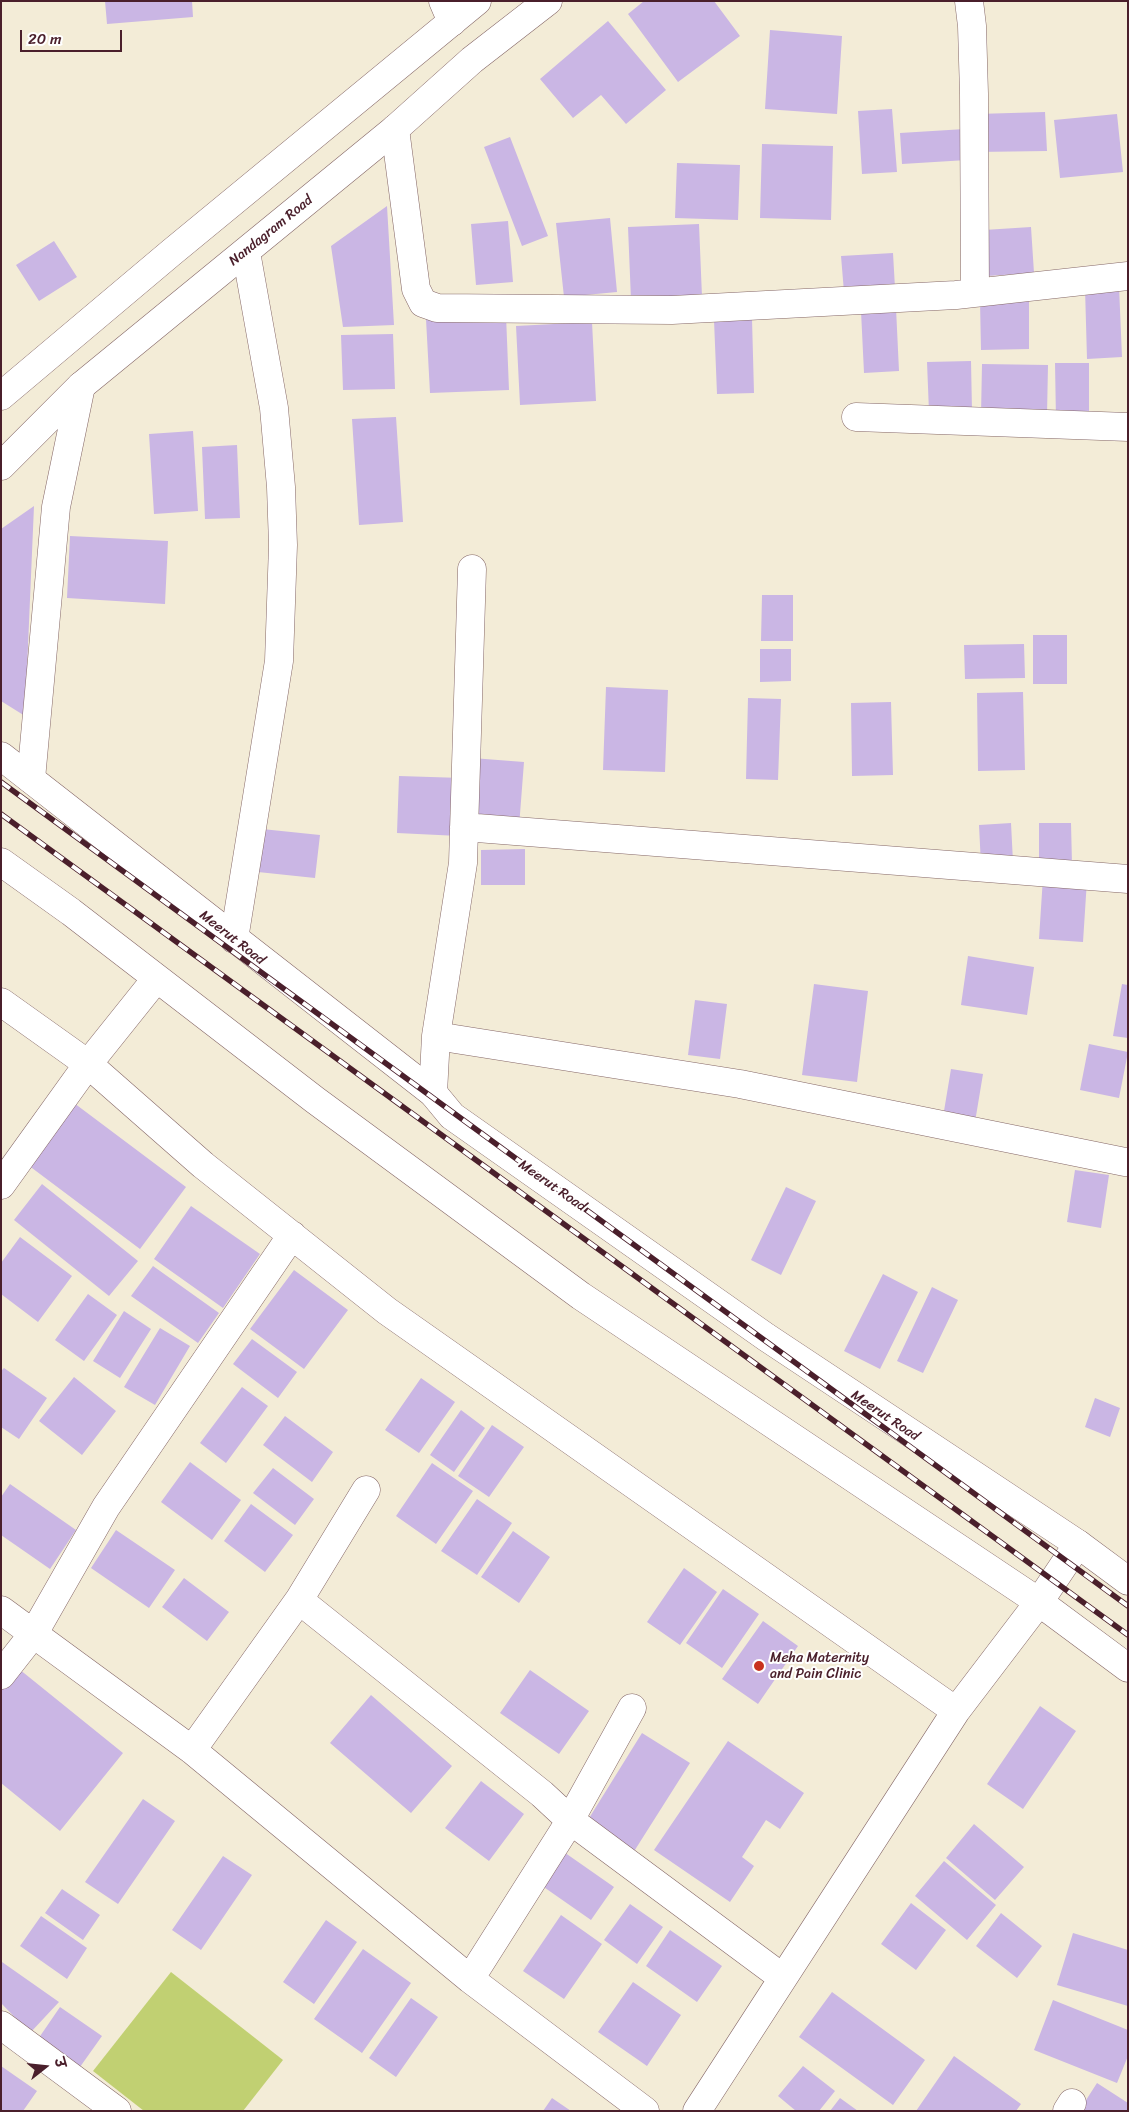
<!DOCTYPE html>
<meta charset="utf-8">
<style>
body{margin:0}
#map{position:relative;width:1129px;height:2112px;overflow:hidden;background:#f3ecd7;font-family:Sriracha,"Playpen Sans Deva",sans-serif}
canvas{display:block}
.frame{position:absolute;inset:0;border:2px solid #4a1f2b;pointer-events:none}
.north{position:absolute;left:20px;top:2042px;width:50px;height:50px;-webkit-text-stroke:4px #fff;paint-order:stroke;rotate:74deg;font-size:14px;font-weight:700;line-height:20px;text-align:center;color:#4a1f2b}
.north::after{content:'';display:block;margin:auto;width:18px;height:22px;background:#4a1f2b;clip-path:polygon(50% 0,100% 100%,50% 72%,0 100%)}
.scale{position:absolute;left:20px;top:30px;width:102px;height:22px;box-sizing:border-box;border:2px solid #4a1f2b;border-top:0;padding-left:6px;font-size:15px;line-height:18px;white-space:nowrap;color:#4a1f2b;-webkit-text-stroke:4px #fff;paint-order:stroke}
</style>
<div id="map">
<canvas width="1129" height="2112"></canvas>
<div class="frame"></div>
<div class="north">उ</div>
<div class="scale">20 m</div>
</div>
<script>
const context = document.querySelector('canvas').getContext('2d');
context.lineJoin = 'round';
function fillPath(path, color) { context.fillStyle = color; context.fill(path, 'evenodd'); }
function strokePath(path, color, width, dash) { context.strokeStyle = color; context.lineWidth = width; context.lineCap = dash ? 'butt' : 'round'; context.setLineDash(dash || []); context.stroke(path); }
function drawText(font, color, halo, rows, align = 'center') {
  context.font = font + ' Sriracha,sans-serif'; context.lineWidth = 4; context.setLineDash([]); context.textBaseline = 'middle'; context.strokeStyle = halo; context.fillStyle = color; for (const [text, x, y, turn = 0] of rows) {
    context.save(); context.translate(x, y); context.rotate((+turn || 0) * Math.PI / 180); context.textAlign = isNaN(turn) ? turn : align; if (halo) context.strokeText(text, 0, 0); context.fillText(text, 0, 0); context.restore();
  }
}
const green = new Path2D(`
 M 171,1972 L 283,2060 L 243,2111 L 144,2111 L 93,2071 Z`);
const building = new Path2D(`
 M 105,1 L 192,1 L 193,17 L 107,24 Z
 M 644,1 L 714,1 L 740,36 L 678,82 L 628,14 Z
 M 608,21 L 666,90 L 626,124 L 601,95 L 573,118 L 540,79 Z
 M 770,30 L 842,36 L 837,114 L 765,109 Z
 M 892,109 L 897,172 L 862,174 L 858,111 Z
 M 1045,112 L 1047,151 L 977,152 L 977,114 Z
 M 1117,114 L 1123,172 L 1060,178 L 1054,120 Z
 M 965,129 L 967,160 L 902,164 L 900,133 Z
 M 510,137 L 548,236 L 522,246 L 484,147 Z
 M 762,144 L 833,146 L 831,220 L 760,218 Z
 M 677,163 L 740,165 L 738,220 L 675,218 Z
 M 387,206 L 394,325 L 343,327 L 331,246 Z
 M 610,218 L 617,292 L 564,297 L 556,223 Z
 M 508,221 L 513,282 L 476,285 L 471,224 Z
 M 699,224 L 702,297 L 631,300 L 628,227 Z
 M 1031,227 L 1034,273 L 987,276 L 984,230 Z
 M 54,241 L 77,277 L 39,301 L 16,265 Z
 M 893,253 L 895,288 L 844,292 L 841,256 Z
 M 1119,286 L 1122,357 L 1087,359 L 1085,288 Z
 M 980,301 L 1029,301 L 1029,349 L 981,350 Z
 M 896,308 L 899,371 L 864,373 L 861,311 Z
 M 506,315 L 509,390 L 430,393 L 426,319 Z
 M 752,319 L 754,393 L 717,394 L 714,320 Z
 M 592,322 L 596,401 L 520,405 L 516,326 Z
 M 393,334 L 395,389 L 343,390 L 341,335 Z
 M 971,361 L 972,411 L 929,412 L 927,362 Z
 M 1055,363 L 1089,363 L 1089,420 L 1056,420 Z
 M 982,364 L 1048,365 L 1047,415 L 981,415 Z
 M 396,417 L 403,522 L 359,525 L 352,419 Z
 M 193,431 L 198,511 L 154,514 L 149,434 Z
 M 237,445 L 240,518 L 205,519 L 202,447 Z
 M 34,506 L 25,716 L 1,701 L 1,529 Z
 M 70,536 L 168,541 L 165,604 L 67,598 Z
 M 762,595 L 793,595 L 793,641 L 761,641 Z
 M 1033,635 L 1067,635 L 1067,684 L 1033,684 Z
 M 1024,644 L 1025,678 L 965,679 L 964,645 Z
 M 760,649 L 791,649 L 791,681 L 760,682 Z
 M 606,687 L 668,690 L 665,772 L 603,770 Z
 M 1023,692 L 1025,770 L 978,771 L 977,693 Z
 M 748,698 L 781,699 L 778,780 L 746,779 Z
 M 891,702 L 893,775 L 852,776 L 851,703 Z
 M 472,758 L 524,762 L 519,827 L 468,824 Z
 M 399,776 L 462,778 L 459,836 L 397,833 Z
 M 1011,823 L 1013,862 L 981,865 L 979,825 Z
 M 1039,823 L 1071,823 L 1072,864 L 1039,864 Z
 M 262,829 L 320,835 L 315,878 L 258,872 Z
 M 525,849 L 525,885 L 481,885 L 481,850 Z
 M 1043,877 L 1087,880 L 1083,942 L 1039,939 Z
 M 968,956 L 1034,967 L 1027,1015 L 961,1005 Z
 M 814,984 L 868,991 L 857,1082 L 802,1075 Z
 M 1122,984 L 1128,985 L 1128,1038 L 1113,1036 Z
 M 695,1000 L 727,1004 L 720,1059 L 688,1055 Z
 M 1089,1044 L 1128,1052 L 1119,1098 L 1080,1090 Z
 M 951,1069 L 983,1074 L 975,1122 L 943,1117 Z
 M 74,1103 L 186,1187 L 140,1249 L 28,1165 Z
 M 1075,1170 L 1109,1175 L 1101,1228 L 1067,1222 Z
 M 42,1184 L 138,1261 L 109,1296 L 14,1220 Z
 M 786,1187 L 816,1201 L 781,1275 L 751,1260 Z
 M 191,1206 L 260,1254 L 223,1308 L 154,1259 Z
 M 20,1237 L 72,1276 L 38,1322 L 1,1294 L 1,1263 Z
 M 153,1266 L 219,1313 L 198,1343 L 131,1296 Z
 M 294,1270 L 348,1310 L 304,1369 L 250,1329 Z
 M 883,1274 L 918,1292 L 880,1369 L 844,1351 Z
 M 932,1287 L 958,1300 L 923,1373 L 897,1361 Z
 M 88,1294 L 117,1315 L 84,1361 L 55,1340 Z
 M 124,1311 L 151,1329 L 120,1378 L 93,1361 Z
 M 160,1328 L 190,1346 L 155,1405 L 124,1387 Z
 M 252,1339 L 297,1372 L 278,1398 L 233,1364 Z
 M 4,1368 L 47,1398 L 19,1439 L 1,1427 L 1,1371 Z
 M 74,1377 L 116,1411 L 82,1455 L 39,1421 Z
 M 421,1378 L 455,1402 L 419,1453 L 385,1430 Z
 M 242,1387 L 268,1406 L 226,1463 L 200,1443 Z
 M 1095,1398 L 1120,1408 L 1110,1437 L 1085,1427 Z
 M 461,1410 L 485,1428 L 454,1472 L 430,1455 Z
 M 285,1416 L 333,1452 L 312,1482 L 263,1445 Z
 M 492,1425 L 524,1447 L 489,1497 L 458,1476 Z
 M 190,1462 L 241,1500 L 212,1540 L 161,1502 Z
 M 432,1463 L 473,1491 L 436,1544 L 396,1516 Z
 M 273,1468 L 314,1499 L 295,1525 L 253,1493 Z
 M 10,1484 L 76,1530 L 50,1569 L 1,1535 L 1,1497 Z
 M 477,1499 L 512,1523 L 477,1575 L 441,1551 Z
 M 251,1504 L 293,1535 L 265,1572 L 224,1541 Z
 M 116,1530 L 175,1570 L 149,1608 L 91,1568 Z
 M 513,1531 L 550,1557 L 519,1603 L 481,1577 Z
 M 684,1568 L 717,1592 L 680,1645 L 647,1622 Z
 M 184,1578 L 229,1612 L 207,1641 L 162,1607 Z
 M 723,1589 L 759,1614 L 722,1668 L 686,1643 Z
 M 763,1621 L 798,1646 L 758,1704 L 722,1679 Z
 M 19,1669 L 123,1753 L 60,1831 L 1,1783 L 1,1691 Z
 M 530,1670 L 589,1711 L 559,1754 L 500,1713 Z
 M 371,1695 L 452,1766 L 411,1813 L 330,1743 Z
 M 1040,1706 L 1076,1731 L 1023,1809 L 987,1784 Z
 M 642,1733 L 690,1763 L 633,1853 L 586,1823 Z
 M 728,1741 L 804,1793 L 780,1829 L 766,1820 L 742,1857 L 754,1866 L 730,1902 L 654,1850 Z
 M 481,1781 L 524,1814 L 489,1861 L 445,1828 Z
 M 143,1799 L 175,1821 L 118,1904 L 85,1882 Z
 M 974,1824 L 1024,1867 L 995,1900 L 946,1858 Z
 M 561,1850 L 614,1887 L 591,1920 L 538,1883 Z
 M 223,1856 L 252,1875 L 201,1950 L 172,1930 Z
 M 944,1861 L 996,1905 L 967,1940 L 915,1896 Z
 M 62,1889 L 100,1915 L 83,1940 L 45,1913 Z
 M 911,1903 L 946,1930 L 916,1970 L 881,1944 Z
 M 630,1904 L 663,1927 L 637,1964 L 604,1940 Z
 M 1001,1913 L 1042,1946 L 1017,1978 L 976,1946 Z
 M 561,1915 L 602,1944 L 564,1999 L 523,1971 Z
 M 41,1916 L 87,1948 L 67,1979 L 20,1946 Z
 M 326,1920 L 357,1942 L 314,2004 L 283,1982 Z
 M 670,1930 L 722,1966 L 697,2002 L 646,1966 Z
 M 1073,1933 L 1128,1950 L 1128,2006 L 1057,1985 Z
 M 363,1949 L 411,1983 L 362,2053 L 314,2019 Z
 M 2,1962 L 59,2002 L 30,2033 L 1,2003 Z
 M 633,1982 L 681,2015 L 647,2066 L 598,2032 Z
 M 832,1992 L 925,2060 L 893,2105 L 799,2037 Z
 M 411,1998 L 438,2017 L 396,2077 L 369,2058 Z
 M 1053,2000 L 1128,2030 L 1128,2056 L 1117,2083 L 1034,2050 Z
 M 60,2007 L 102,2036 L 75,2074 L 34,2045 Z
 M 954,2056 L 1021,2104 L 1016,2111 L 916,2111 Z
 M 1,2066 L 37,2091 L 23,2111 L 1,2111 Z
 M 803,2066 L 835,2091 L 819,2111 L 796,2111 L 778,2096 Z
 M 1097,2083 L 1128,2103 L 1128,2111 L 1079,2111 Z
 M 552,2098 L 571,2111 L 543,2111 Z
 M 840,2098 L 858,2111 L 830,2111 Z`);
const minor = new Path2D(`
 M 443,1 L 452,22
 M 969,1 L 972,26 L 974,94 L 975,293
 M 395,129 L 416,289 L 423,303 L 437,308 L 672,310 L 956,295 L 1128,276
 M 856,417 L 1128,427
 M 31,779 L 56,507 L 81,386
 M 464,827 L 1128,879
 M 234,939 L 279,661 L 283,545 L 281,487 L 274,408 L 246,252
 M 1,1002 L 88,1064 L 203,1165 L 387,1311 L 956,1711
 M 436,1036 L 740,1084 L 1125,1162
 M 433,1093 L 436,1036 L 463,863 L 472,569
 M 1,1185 L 88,1064 L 156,979
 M 299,1600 L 542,1794 L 570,1820 L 783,1978
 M 1,1610 L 192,1750 L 470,1979 L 645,2111
 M 1,1675 L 34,1633 L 106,1507 L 292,1235
 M 192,1750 L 299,1600 L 366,1490
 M 470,1979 L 565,1829 L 632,1708
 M 1,2025 L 117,2111
 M 697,2111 L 956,1711 L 1039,1602 L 1078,1544
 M 1067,2111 L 1072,2103`);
const tertiary = new Path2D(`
 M 1,396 L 172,252 L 477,1
 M 1,466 L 81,386 L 395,129 L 472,60 L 548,1`);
const primary = new Path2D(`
 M 1,756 L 433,1093 L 452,1116 L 766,1337 L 1078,1544 L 1128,1581
 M 1,862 L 71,912 L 315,1100 L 581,1296 L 1039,1602 L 1128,1668`);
const rail = new Path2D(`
 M 1,782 L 1128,1606
 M 1,814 L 1128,1635`);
const markers = [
 [759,1666,6,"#c8321e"]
];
const streetNames = [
 ["Nandagram Road",271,231,-39],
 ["Meerut Road",232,938,38],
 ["Meerut Road",552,1186,35],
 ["Meerut Road",885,1416,34]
];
const poiNames = [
 ["Meha Maternity",770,1658],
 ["and Pain Clinic",770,1674]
];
fillPath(green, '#c1d072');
fillPath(building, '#cab6e4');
strokePath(minor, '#856767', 29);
strokePath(tertiary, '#856767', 29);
strokePath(primary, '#856767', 29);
strokePath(minor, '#fff', 28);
strokePath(tertiary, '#fff', 28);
strokePath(primary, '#fff', 28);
strokePath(rail, '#4a1f2b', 5.5);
strokePath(rail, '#fff', 4, [11]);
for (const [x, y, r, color] of markers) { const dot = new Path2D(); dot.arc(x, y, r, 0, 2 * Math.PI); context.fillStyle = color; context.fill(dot); strokePath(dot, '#fff', 2); }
drawText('14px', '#4a1f2b', '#fff', streetNames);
drawText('14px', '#4a1f2b', '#fff', poiNames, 'left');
</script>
